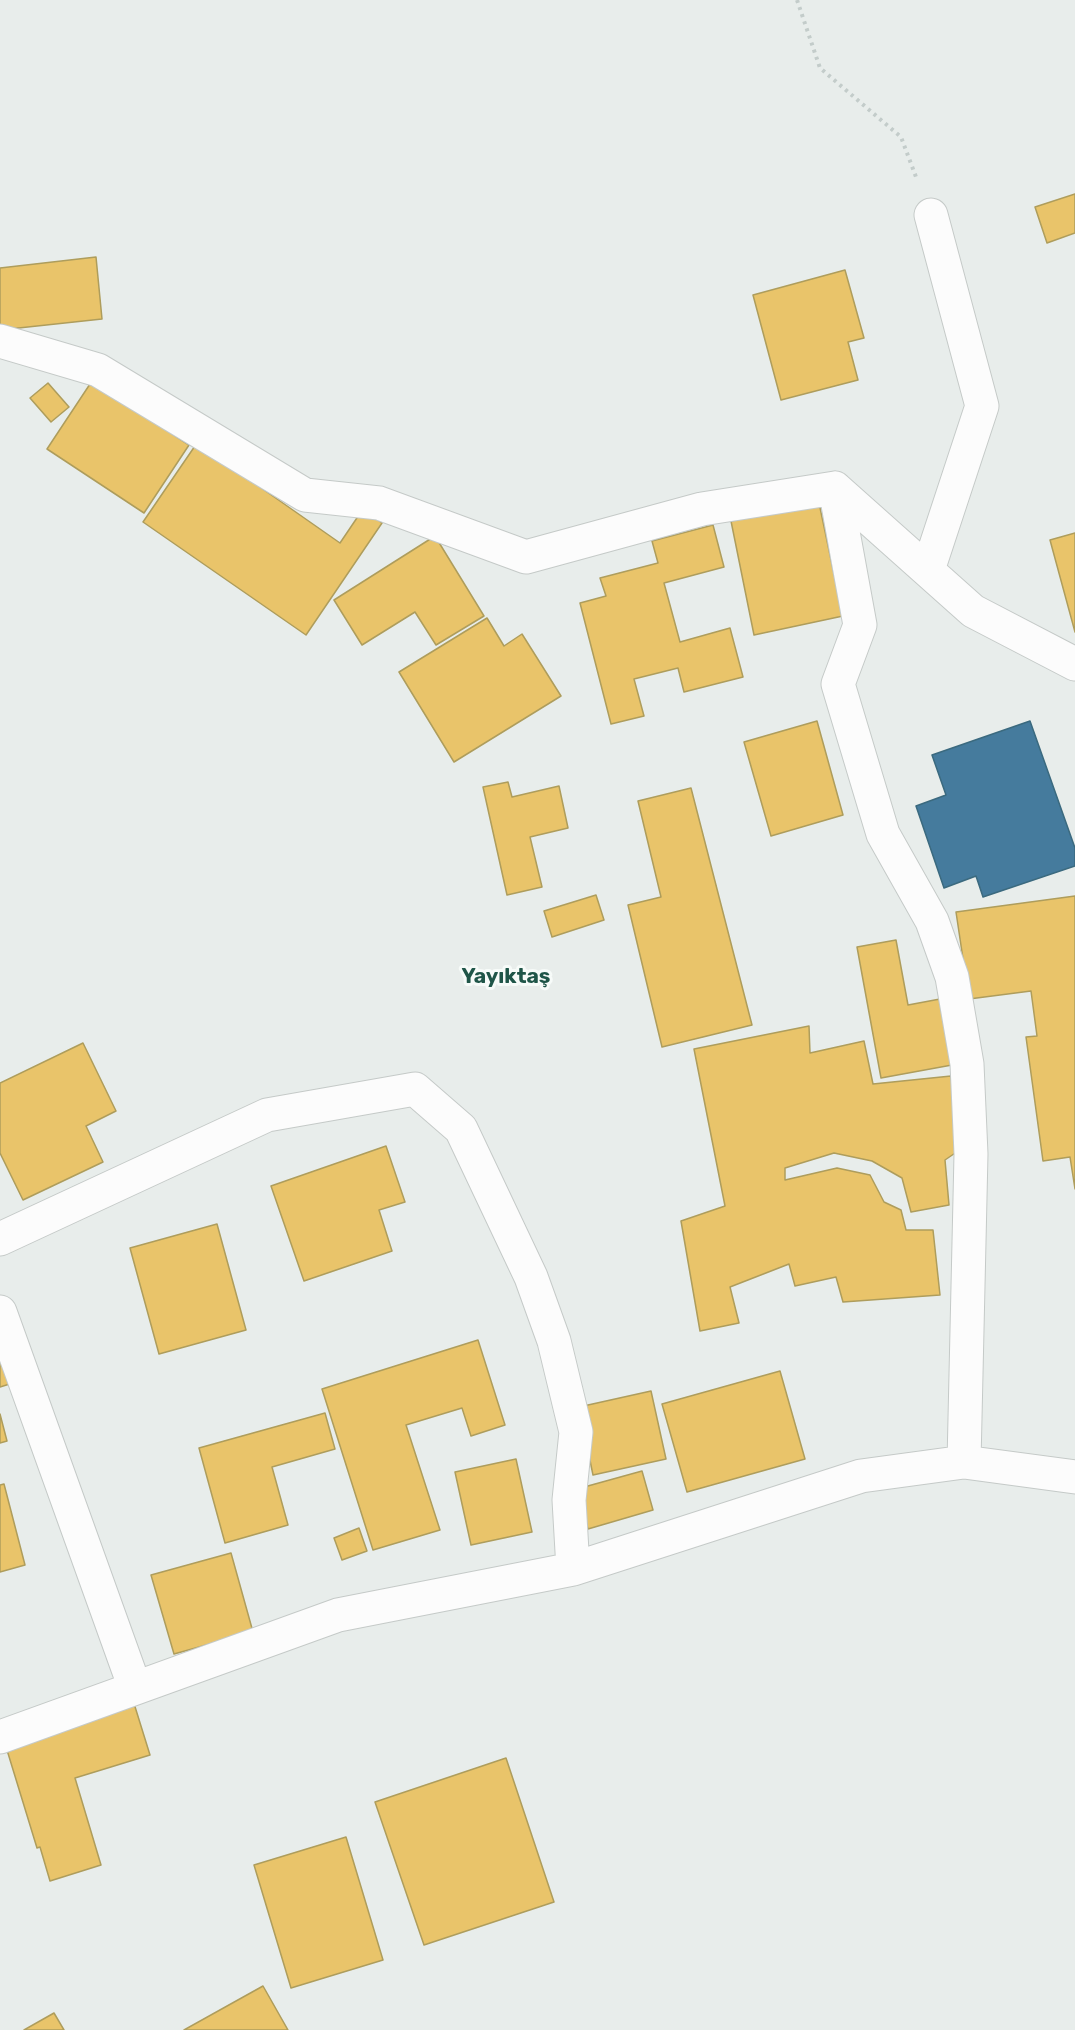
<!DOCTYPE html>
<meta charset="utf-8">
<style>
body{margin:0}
canvas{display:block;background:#e8edeb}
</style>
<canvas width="1075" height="2030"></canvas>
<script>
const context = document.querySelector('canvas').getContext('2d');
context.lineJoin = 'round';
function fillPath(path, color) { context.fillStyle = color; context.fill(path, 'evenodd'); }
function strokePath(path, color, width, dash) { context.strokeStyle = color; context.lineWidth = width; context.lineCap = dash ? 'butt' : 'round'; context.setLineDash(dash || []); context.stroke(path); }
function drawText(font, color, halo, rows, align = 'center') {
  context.font = font + ' Rubik,sans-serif'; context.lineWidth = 6; context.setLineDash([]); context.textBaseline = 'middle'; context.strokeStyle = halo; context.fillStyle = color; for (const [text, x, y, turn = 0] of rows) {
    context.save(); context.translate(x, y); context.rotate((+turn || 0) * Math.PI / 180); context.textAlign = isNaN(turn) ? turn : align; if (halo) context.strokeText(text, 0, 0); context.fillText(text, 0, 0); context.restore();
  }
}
const homes = new Path2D(`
 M 1075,194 L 1075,233 L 1047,243 L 1035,207 Z
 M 96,257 L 102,319 L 0,330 L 0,268 Z
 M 845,270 L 864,338 L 848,342 L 858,380 L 781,400 L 753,295 Z
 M 92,381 L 189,445 L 144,513 L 47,449 Z
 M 48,383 L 69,407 L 51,422 L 30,398 Z
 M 197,443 L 340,543 L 363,509 L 382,523 L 306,635 L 143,522 Z
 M 819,503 L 843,616 L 754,635 L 731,521 Z
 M 713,525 L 724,567 L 664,583 L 680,642 L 730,628 L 743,677 L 684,692 L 678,668 L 634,679 L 644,716 L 611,724 L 580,603 L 606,596 L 600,578 L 658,563 L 652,541 Z
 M 1075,533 L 1075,632 L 1050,540 Z
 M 435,536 L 484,616 L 436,645 L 415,612 L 362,645 L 334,600 Z
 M 487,618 L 504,646 L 522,634 L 561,696 L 454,762 L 399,672 Z
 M 817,721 L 843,815 L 771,836 L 744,742 Z
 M 508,782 L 512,797 L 559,786 L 568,828 L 530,837 L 542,887 L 507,895 L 483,787 Z
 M 691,788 L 752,1025 L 662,1047 L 628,905 L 661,897 L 638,801 Z
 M 596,895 L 604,920 L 552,937 L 544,911 Z
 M 1075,896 L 1075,1189 L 1070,1157 L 1043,1161 L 1026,1037 L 1037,1036 L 1031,991 L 969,999 L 956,912 Z
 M 896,940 L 908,1005 L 940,999 L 952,1065 L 881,1078 L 857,947 Z
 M 809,1026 L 810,1053 L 864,1041 L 873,1084 L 951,1076 L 961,1149 L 945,1160 L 949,1205 L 911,1212 L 902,1178 L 872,1161 L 834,1153 L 785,1168 L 785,1180 L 837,1168 L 870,1175 L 884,1202 L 901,1210 L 906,1230 L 933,1230 L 940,1295 L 843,1302 L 836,1277 L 795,1286 L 789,1264 L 730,1287 L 739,1323 L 700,1331 L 681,1221 L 725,1206 L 694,1049 Z
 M 83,1043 L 116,1111 L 86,1126 L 103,1162 L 23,1200 L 0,1153 L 0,1083 Z
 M 386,1146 L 405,1202 L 379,1210 L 392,1251 L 304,1281 L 271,1186 Z
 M 217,1224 L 246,1330 L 159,1354 L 130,1248 Z
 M 478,1340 L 505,1425 L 471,1436 L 462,1408 L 406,1425 L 440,1530 L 373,1550 L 322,1389 Z
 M 0,1347 L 16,1382 L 0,1387 Z
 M 780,1371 L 805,1459 L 687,1492 L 662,1404 Z
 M 651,1391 L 666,1459 L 593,1475 L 579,1407 Z
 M 325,1413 L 335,1449 L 272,1467 L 288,1525 L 225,1543 L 199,1448 Z
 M 0,1414 L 7,1441 L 0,1443 Z
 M 516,1459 L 532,1532 L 471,1545 L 455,1472 Z
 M 642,1471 L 653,1510 L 588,1529 L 577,1489 Z
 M 4,1484 L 25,1565 L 0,1572 L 0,1485 Z
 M 359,1528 L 367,1551 L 342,1560 L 334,1538 Z
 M 231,1553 L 253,1632 L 174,1654 L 151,1575 Z
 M 132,1697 L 150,1755 L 75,1778 L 101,1865 L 50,1881 L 40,1847 L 37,1848 L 3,1737 Z
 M 506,1758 L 554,1902 L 424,1945 L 375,1802 Z
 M 346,1837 L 383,1960 L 291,1988 L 254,1865 Z
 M 263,1986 L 288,2030 L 184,2030 Z
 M 54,2013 L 64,2030 L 24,2030 Z`);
const public = new Path2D(`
 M 1030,721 L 1075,848 L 1075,866 L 983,897 L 976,876 L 944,888 L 916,806 L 946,795 L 932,755 Z`);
const path = new Path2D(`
 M 797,0 L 820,68 L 901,137 L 916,177`);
const minor = new Path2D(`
 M 0,341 L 98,370 L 305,495 L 379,503 L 526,557 L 702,509 L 835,488 L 973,611 L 1075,664
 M 835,488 L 860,625 L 838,684 L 883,834 L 932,921 L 952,977 L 967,1064 L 971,1154 L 964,1462
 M 928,570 L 982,406 L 931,215
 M 0,1239 L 267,1115 L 415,1089 L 461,1129 L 531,1277 L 554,1341 L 576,1432 L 569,1500 L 573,1569
 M 0,1312 L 135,1688
 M 0,1737 L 338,1615 L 573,1569 L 861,1476 L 964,1462 L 1075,1477`);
const quarterNames = [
 ["Yayıktaş",506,977]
];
fillPath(homes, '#e9c46a');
strokePath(homes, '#ae9d5c', 1.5);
fillPath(public, '#457b9d');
strokePath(public, '#3b6a7f', 1.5);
strokePath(minor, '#c5cac8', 35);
strokePath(path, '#c3ccca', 4, [3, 4.5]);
strokePath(minor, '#fcfcfc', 33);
drawText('bold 21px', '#1f5548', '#f7fbf9', quarterNames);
</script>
